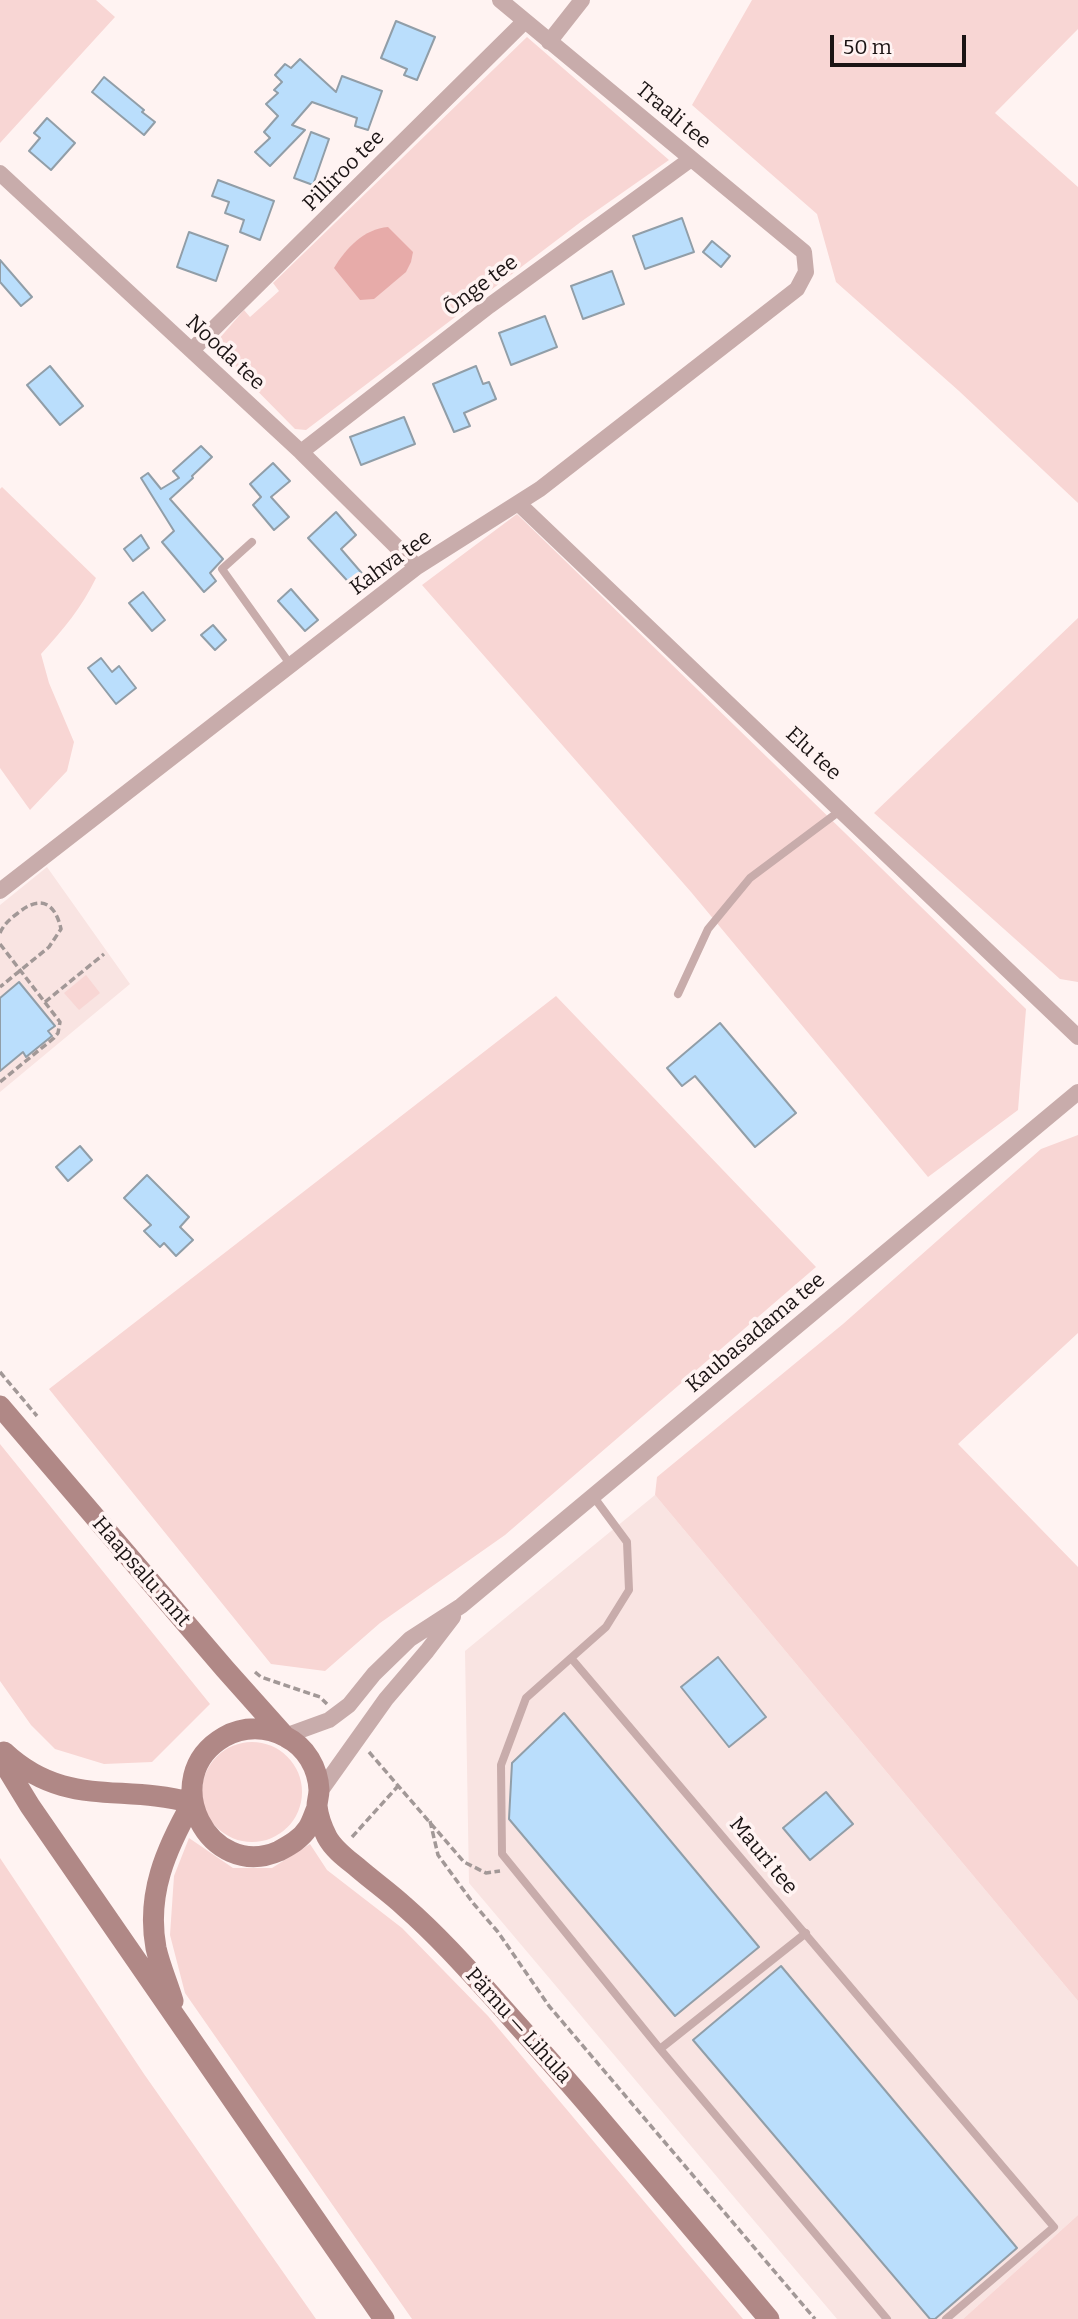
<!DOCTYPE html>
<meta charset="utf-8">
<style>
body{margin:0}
#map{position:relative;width:1078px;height:2319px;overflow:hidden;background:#fff3f2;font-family:Bitter,serif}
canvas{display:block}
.scale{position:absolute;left:830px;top:35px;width:136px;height:32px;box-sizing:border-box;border:4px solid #1b1414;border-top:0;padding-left:9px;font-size:21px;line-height:24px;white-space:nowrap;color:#1b1414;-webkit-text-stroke:5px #fff3f2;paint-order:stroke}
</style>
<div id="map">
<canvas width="1078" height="2319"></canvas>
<div class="scale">50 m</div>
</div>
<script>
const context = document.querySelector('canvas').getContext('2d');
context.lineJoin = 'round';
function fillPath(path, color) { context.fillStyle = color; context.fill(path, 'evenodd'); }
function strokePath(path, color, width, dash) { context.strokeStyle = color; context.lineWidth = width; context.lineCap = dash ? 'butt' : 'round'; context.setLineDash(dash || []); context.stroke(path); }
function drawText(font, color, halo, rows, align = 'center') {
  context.font = font + ' Bitter,serif'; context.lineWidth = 7; context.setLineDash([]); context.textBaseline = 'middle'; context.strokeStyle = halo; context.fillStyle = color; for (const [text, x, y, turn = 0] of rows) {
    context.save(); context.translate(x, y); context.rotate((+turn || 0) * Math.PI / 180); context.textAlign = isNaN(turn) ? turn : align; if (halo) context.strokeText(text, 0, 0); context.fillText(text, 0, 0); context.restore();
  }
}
const built = new Path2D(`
 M 47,867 L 130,984 L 0,1092 L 0,905 Z
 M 655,1495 L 1078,2001 L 1078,2215 L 963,2319 L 837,2319 L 469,1883 L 465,1651 Z`);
const green = new Path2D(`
 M 0,0 L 96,0 L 115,17 L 0,143 Z
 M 752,0 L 1078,0 L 1078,29 L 995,113 L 1078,187 L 1078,503 L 959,391 L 836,282 L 817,214 L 692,105 Z
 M 527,37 L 669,160 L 582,221 L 306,430 L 295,429 L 222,355 L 218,340 L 244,310 L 250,317 L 279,291 L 273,283 Z
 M 2,487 L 96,578 C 82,607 63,630 41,654 L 49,683 L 74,742 L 67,771 L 30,810 L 0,768 L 0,489 Z
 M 517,514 L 1026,1009 L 1018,1110 L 928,1177 L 691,892 L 422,585 Z
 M 1078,618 L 1078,982 L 1060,979 L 874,813 Z
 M 86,975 L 100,993 L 79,1010 L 64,993 Z
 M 556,996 L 816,1267 L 505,1535 L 380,1623 L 325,1671 L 271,1664 L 49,1389 Z
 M 1078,1135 L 1078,1333 L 958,1444 L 1078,1567 L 1078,2001 L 655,1495 L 657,1477 L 843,1324 L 1041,1149 Z
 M 0,1444 L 210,1704 L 152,1762 L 104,1764 L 55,1749 L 31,1725 L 0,1681 Z
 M202 1792a50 50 0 1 1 100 0a50 50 0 1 1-100 0Z
 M 189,1838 L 233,1868 L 272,1868 L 310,1844 L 327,1870 L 402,1928 L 488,2016 L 743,2319 L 412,2319 L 185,1993 L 170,1935 L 174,1876 Z
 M 0,1858 L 144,2074 L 316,2319 L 0,2319 Z
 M 1078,2215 L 1078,2319 L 963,2319 Z`);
const water = new Path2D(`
 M 388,227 L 413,252 L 411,262 L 406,272 L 374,299 L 360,300 L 334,268 C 346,248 364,229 388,227 Z`);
const building = new Path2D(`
 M 396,21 L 435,37 L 417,80 L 404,75 L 407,69 L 381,58 Z
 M 300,59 L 336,92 L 342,76 L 382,91 L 368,130 L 355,126 L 357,118 L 312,102 L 292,125 L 305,130 L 270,166 L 255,152 L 270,138 L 264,132 L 278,116 L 266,104 L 278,93 L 274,90 L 282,82 L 275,75 L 285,64 L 291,68 Z
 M 104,77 L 144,110 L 142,112 L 155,122 L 144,135 L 92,92 Z
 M 47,118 L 75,143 L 51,170 L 29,151 L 40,138 L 34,133 Z
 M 311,132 L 329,139 L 313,185 L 294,178 Z
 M 218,180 L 274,201 L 260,240 L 240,232 L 244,220 L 225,213 L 229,202 L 212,196 Z
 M 682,218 L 694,252 L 645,269 L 633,236 Z
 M 189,232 L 228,246 L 216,281 L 177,267 Z
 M 712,241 L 730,256 L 721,267 L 703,252 Z
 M 0,260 L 32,297 L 21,306 L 0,282 Z
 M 612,271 L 624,304 L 583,319 L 571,286 Z
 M 545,316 L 557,347 L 511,365 L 499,333 Z
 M 50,366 L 83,406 L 60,425 L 27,385 Z
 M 476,366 L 483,384 L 489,382 L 496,399 L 464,413 L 470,426 L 454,432 L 433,384 Z
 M 404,417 L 415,444 L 361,465 L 350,437 Z
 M 201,446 L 212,457 L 192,476 L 193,478 L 170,499 L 223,559 L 210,573 L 216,581 L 204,592 L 162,542 L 174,531 L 141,478 L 148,473 L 161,489 L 179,478 L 173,471 Z
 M 273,463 L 290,481 L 271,497 L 289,517 L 274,530 L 253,505 L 261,497 L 250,484 Z
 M 336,512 L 356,535 L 341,549 L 366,578 L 354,588 L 308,538 Z
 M 141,535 L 149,548 L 133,561 L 124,549 Z
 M 291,589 L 318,620 L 305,631 L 278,601 Z
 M 143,592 L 165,620 L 152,631 L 129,603 Z
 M 213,625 L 226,640 L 215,650 L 201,635 Z
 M 101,658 L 112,672 L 119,666 L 136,688 L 116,704 L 88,668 Z
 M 19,982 L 55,1026 L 48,1031 L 52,1036 L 26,1057 L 23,1052 L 0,1071 L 0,998 Z
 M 720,1023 L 796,1113 L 755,1147 L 695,1076 L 682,1086 L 667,1068 Z
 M 80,1146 L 92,1160 L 68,1181 L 56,1167 Z
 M 147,1175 L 189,1217 L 180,1227 L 193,1240 L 176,1256 L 164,1243 L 160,1247 L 144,1231 L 151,1225 L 124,1198 Z
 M 718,1657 L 766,1717 L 729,1747 L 681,1687 Z
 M 564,1713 L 759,1947 L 675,2016 L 509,1819 L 512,1763 Z
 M 826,1792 L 853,1824 L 810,1860 L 783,1828 Z
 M 781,1966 L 1017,2248 L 935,2319 L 930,2319 L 693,2040 Z`);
const path = new Path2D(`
 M 0,933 C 4,924 10,919 18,913 C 40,895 55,902 61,929 L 49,947 L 0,987
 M 0,944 L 60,1022 L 58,1033 L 54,1038 L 0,1082
 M 45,1002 L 104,954
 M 0,1372 L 37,1416
 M 255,1672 L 261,1677 L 320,1697 L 327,1704
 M 369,1752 L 464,1862 L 486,1873 L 500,1871
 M 430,1821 L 438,1855 L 473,1903 L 498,1932 L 549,2006 L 815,2319
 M 352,1837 L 398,1786`);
const lane = new Path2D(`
 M 252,542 L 222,569 L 290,664
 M 678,994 L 708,929 L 750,878 L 841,810
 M 593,1496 L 627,1542 L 629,1590 L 606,1627 L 571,1658 L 1054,2227 L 946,2319
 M 571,1658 L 526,1698 L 501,1765 L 502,1854 L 660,2049 L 887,2319
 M 660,2049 L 806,1933`);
const street = new Path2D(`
 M 549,42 L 582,0
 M 0,173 L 301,452 L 417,567
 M 192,350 L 525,21
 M 301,452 L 489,306 L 691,159
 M 518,503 L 1078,1037
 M 0,891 L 417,567 L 540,489 L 797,289 L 806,272 L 804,252 L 500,0
 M 285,1736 L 329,1720 L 349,1705 L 374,1674 L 410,1639 L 461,1606 L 1078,1092
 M 319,1793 L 386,1699 L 427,1651 L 453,1617`);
const secondary = new Path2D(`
 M 0,1406 L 225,1669 L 283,1734
 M 4,1752 C 65,1809 121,1783 192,1803 C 166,1849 146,1894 156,1948 C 160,1966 168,1984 173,2001
 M 0,1757 L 30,1806 L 384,2319
 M 317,1808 C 314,1814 312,1822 308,1828 C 301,1839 290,1845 279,1851 C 209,1882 155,1777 224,1737 C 243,1726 267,1726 286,1737 C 306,1747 318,1768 319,1790 C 319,1796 317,1801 317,1806 C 318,1816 323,1829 327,1837 C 334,1850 347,1859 358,1868 C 373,1881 390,1893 404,1906 C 436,1934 464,1965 492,1996 C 528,2037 565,2077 600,2119 C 657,2186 713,2252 769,2319`);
const streetNames = [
 ["Traali tee",673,116,40],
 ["Pilliroo tee",344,171,-45],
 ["Õnge tee",481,286,-37],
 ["Nooda tee",225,353,43],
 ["Kahva tee",391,563,-36],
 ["Elu tee",813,754,43],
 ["Kaubasadama tee",756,1333,-40],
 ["Haapsalu mnt",141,1572,49],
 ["Mauri tee",763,1856,50],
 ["Pärnu — Lihula",518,2026,48]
];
fillPath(built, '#f9e4e2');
fillPath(green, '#f8d6d4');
fillPath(water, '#e7aba9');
fillPath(building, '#badefc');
strokePath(building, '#919ea8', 2);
strokePath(path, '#a29897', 3.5, [7, 3.5]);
strokePath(lane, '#c8acab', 8);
strokePath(street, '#c8acab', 16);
strokePath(secondary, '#b08886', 21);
drawText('21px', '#1b1414', '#fff3f2', streetNames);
</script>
